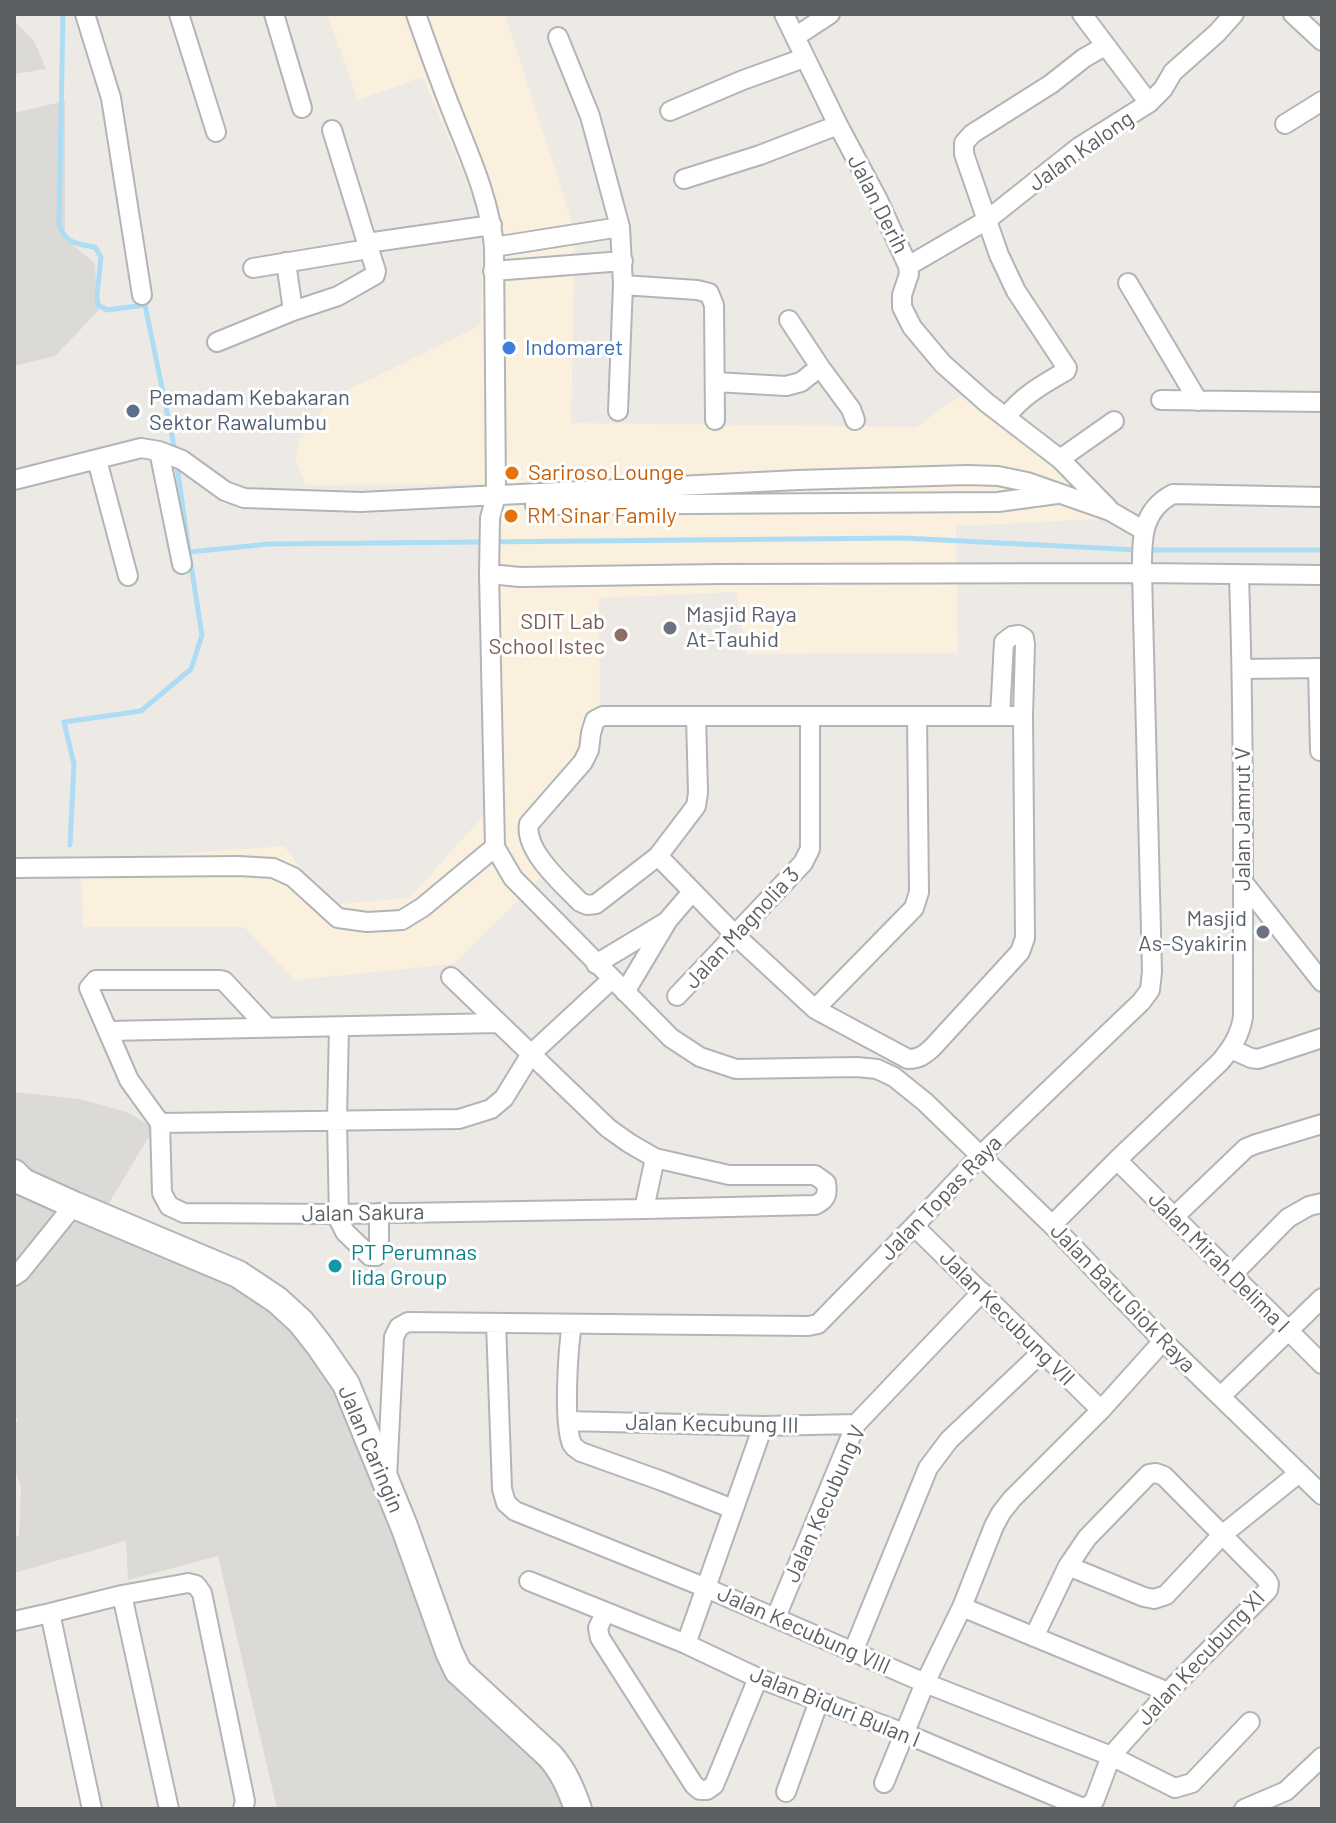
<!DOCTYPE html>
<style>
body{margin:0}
#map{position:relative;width:1336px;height:1823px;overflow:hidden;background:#edeae5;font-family:Barlow,sans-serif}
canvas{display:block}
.frame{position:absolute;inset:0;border:16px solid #5c6063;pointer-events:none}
</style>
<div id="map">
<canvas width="1336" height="1823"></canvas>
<div class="frame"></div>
</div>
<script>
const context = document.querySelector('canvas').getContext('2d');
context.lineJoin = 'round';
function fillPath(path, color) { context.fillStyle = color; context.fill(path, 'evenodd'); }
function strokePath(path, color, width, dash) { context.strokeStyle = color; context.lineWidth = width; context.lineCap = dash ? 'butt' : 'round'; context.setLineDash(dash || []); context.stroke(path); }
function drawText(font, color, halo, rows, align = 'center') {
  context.font = font + ' Barlow,sans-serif'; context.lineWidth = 6; context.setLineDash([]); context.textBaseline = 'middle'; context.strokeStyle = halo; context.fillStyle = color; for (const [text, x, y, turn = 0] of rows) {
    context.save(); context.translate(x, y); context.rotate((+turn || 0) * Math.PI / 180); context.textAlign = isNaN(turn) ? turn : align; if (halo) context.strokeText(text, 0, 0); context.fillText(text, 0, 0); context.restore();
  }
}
const commercial = new Path2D(`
 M 327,14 L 505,14 L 575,232 L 571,423 L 916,427 L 964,393 L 1100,490 L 1100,519 L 956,526 L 958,653 L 747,654 L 736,592 L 599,598 L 600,701 L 589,759 L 526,818 L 521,839 L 542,877 L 453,964 L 295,980 L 244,927 L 83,927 L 81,862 L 284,846 L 328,905 L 409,898 L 489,810 L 479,484 L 306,485 L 295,459 L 301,438 L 332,398 L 481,325 L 483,221 L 423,77 L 358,100 Z`);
const industrial = new Path2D(`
 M 14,20 L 34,41 L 46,69 L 14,74 Z
 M 65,101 L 65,239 L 94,262 L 100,309 L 55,356 L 14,366 L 14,113 Z
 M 14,1092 L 79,1099 L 127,1112 L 154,1128 L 102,1215 L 241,1275 L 346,1382 L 457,1674 L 582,1809 L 277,1809 L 218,1556 L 128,1580 L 126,1541 L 14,1573 L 14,1536 L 19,1536 L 21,1486 L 14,1467 L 14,1424 L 18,1421 L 14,1414 Z`);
const stream = new Path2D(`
 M 63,14 L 59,225 C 66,244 77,244 95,247 L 101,257 L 97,295 L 98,305 L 107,310 L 145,305 L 175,451
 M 177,465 L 189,552 L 269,544 L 903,538 L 1138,550
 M 1148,550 L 1322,550
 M 70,845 L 74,764 L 64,722 L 141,711 L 191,669 L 202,635 L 190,559`);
const minor = new Path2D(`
 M 85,14 L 111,98 L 142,295
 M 179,14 L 216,132
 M 274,14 L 302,108
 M 416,14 C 429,51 442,87 457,124 C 473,164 490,203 494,247 L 496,495 L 490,518 L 489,574 L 495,847 L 513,878 L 671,1038 L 700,1057 L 736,1069 L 857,1067 L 877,1069 L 894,1077 L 925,1102 L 1052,1225 L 1163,1341 L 1322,1495
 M 784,14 L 838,125 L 878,200 L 908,266 L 909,274 L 902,295 L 902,307 L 912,327 L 943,364 L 987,403 L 1060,459 L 1108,508
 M 1082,14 L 1149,103
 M 1293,14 L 1322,41
 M 558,37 L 590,116 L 620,227 L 623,285 L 618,411
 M 795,37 L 830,14
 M 670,111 L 743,80 L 804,58
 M 1285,124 L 1322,101
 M 332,130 L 367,243
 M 684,179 L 760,155 L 838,125
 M 494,247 L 620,227
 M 286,262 L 293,311
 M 908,266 L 987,220 L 1079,147 L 1149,103 L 1163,89 L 1173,72 L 1217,33 L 1234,14
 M 253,268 L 368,249
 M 493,271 L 623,261
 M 1128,283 L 1198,401
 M 623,285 L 697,290 L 709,293 L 714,305 L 715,420
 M 217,342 L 293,311 L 338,296 L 375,275 L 376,271 L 367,243 L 492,225
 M 820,367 L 851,409 L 855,420
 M 715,382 L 786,386 L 801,382 L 820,367 L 789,320
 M 1161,400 L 1322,402
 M 1006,417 C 1022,396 1043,384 1066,371 L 1067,368 L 1016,291 L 999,255 L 964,154 L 964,143 L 972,134 L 1051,84 L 1084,58 L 1105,46
 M 159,451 L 182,564
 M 1060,459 L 1114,421
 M 97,460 L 128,576
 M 14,480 L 141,448 L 159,451 L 182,460 L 225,491 L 244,498 L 361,502 L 798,480 L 967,475 L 998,476 L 1027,482 L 1110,511 L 1143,530
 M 535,505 L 998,502 L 1057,494
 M 489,574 L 520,577 L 719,574 L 1142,573 L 1322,575
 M 1318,668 L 1320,751 L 1322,751
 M 1242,669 L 1322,668
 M 696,716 L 698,793 L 696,806 L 658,856 L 596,904 L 587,905 L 580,902 C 563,884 524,851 529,824 L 583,762 L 589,750 L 591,733 L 595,720 L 603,716 L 1023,716
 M 658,856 L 736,936 L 815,1009 L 908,1059 C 919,1059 924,1055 932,1048 L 1020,952 L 1025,938 L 1023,716 L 1025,644 L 1024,638 L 1019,635 L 1012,636 L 1004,642 L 1000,716
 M 14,868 L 239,866 L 273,868 L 293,877 L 338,918 L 367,922 L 402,920 L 423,907 L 495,847
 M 1243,882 L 1322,982
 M 596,964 L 666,922
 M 451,977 L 608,1128 L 629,1143 L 655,1158 L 729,1175 L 815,1175 L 826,1183 C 828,1195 826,1200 815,1205 L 644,1209 L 655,1158
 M 625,992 L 668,920 L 692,892
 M 677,996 L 803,863 L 810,849 L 810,716
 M 815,1009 L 914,908 L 919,892 L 917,716
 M 339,1027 L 337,1119 L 339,1220 L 345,1232 L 370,1256 L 376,1256 L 379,1250 L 379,1213
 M 108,1031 L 498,1023
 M 1231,1049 L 1251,1058 L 1258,1059 L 1322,1038
 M 160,1123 L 162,1193 L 169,1206 L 184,1213 L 339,1214 L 644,1209
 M 160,1123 L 459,1119 L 491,1109 L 504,1098 L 531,1054 L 611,980
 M 160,1123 L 129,1080 L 89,988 L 96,980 L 220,980 L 224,981 L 267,1027
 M 1117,1160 L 1322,1364
 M 1174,1217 L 1246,1148 L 1256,1144 L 1322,1124
 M 1052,1225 L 1117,1160 L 1220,1062 C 1232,1048 1240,1035 1243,1017 C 1243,870 1244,723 1239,576
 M 914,1226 L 1101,1410
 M 1232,1275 L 1288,1218 L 1309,1206 L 1322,1203
 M 14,1276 L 20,1272 L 74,1205
 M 496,1323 L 502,1489 L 506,1503 L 515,1511 L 704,1587 L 925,1683 L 1111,1756 L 1175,1788 L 1192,1783 L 1250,1722
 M 572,1324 C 568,1349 563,1423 572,1444 C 575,1449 577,1449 581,1452 L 662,1481 L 733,1509
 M 1221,1396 L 1322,1298
 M 568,1421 L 763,1426 L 856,1424
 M 387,1478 L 394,1337 L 399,1327 L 408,1322 L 808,1326 L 818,1324 L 914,1226 L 980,1156 L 1141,1002 L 1150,990 L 1152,972 L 1142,573 C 1142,542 1140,511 1173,494 L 1322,497
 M 1068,1566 L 1144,1597 L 1154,1599 L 1166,1595 L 1222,1535 L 1299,1473
 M 529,1581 L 686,1644 L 758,1678 L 904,1733 L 1083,1808 L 1092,1804 L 1095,1799 L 1111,1756 L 1168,1692 L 1268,1590 L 1269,1584 L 1266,1579 L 1164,1476 L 1156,1473 L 1149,1474 L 1087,1538 L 1068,1566 L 1034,1637
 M 122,1595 L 169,1809
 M 962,1607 L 1168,1692
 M 50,1613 L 122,1595 L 188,1583 L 196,1585 L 202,1593 L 245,1801 L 243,1809
 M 605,1613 L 598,1628 L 600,1638 L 694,1785 L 700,1790 L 707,1790 L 714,1785 L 758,1678
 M 776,1617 L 856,1424 L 982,1292
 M 14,1621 L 50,1613 L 92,1809
 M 686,1644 L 763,1426
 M 853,1652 L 928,1468 L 949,1440 L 1042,1352
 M 884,1783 L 925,1683 L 962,1607 L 994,1526 L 1001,1513 L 1012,1499 L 1101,1410 L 1163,1341
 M 786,1792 L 819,1701
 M 1244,1809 L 1286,1791 L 1322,1757`);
const secondary = new Path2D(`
 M 14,1173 L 23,1182 L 74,1205 L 238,1274 L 277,1300 L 301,1322 L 319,1345 L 346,1384 L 404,1526 L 449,1652 L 458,1671 L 550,1756 C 564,1772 571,1789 578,1809`);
const markers = [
 [509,348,8,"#3f7fe0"],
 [133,411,8,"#5c6f8a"],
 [512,473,8,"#e8710a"],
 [511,516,8,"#e8710a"],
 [670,628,8,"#6b7280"],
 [621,635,8,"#8d6e63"],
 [1263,932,8,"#6b7280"],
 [335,1266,8,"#0f9aa8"]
];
const streetNames = [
 ["Jalan Kalong",1081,151,-35],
 ["Jalan Derih",878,204,63],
 ["Jalan Jamrut V",1243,819,-90],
 ["Jalan Magnolia 3",742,928,-47],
 ["Jalan Topas Raya",941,1198,-46],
 ["Jalan Sakura",363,1213,-1],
 ["Jalan Mirah Delima I",1219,1262,45],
 ["Jalan Batu Giok Raya",1123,1298,46],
 ["Jalan Kecubung VII",1007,1318,45],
 ["Jalan Kecubung III",712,1424,1],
 ["Jalan Caringin",371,1449,67],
 ["Jalan Kecubung V",825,1504,-66],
 ["Jalan Kecubung VIII",804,1630,24],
 ["Jalan Kecubung XI",1201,1658,-47],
 ["Jalan Biduri Bulan I",835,1707,22]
];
const shopNames = [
 ["Indomaret",525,348]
];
const serviceNames = [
 ["Pemadam Kebakaran",149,398],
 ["Sektor Rawalumbu",149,423]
];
const foodNames = [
 ["Sariroso Lounge",528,473],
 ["RM Sinar Family",527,516]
];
const worshipNames = [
 ["Masjid Raya",686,615],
 ["At-Tauhid",686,640],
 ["Masjid",1247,919,"right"],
 ["As-Syakirin",1247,944,"right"]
];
const educationNames = [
 ["SDIT Lab",605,622],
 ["School Istec",605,647]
];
const cultureNames = [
 ["PT Perumnas",351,1253],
 ["Iida Group",351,1278]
];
fillPath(commercial, '#faf0dd');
fillPath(industrial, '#dcdad7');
strokePath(stream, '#addcf5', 5);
strokePath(minor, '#b2b5b8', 22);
strokePath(secondary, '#b1b4b8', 30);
strokePath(minor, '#fff', 18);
strokePath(secondary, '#fff', 26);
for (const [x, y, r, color] of markers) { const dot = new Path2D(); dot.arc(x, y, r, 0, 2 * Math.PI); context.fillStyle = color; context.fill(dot); strokePath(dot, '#fff', 3); }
drawText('22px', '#5c6063', '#fff', streetNames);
drawText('22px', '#366cbe', '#fff', shopNames, 'left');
drawText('22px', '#4e5e75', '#fff', serviceNames, 'left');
drawText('22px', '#c56008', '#fff', foodNames, 'left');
drawText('22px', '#5b616d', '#fff', worshipNames, 'left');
drawText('22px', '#785e54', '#fff', educationNames, 'right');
drawText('22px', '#0d838f', '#fff', cultureNames, 'left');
</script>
